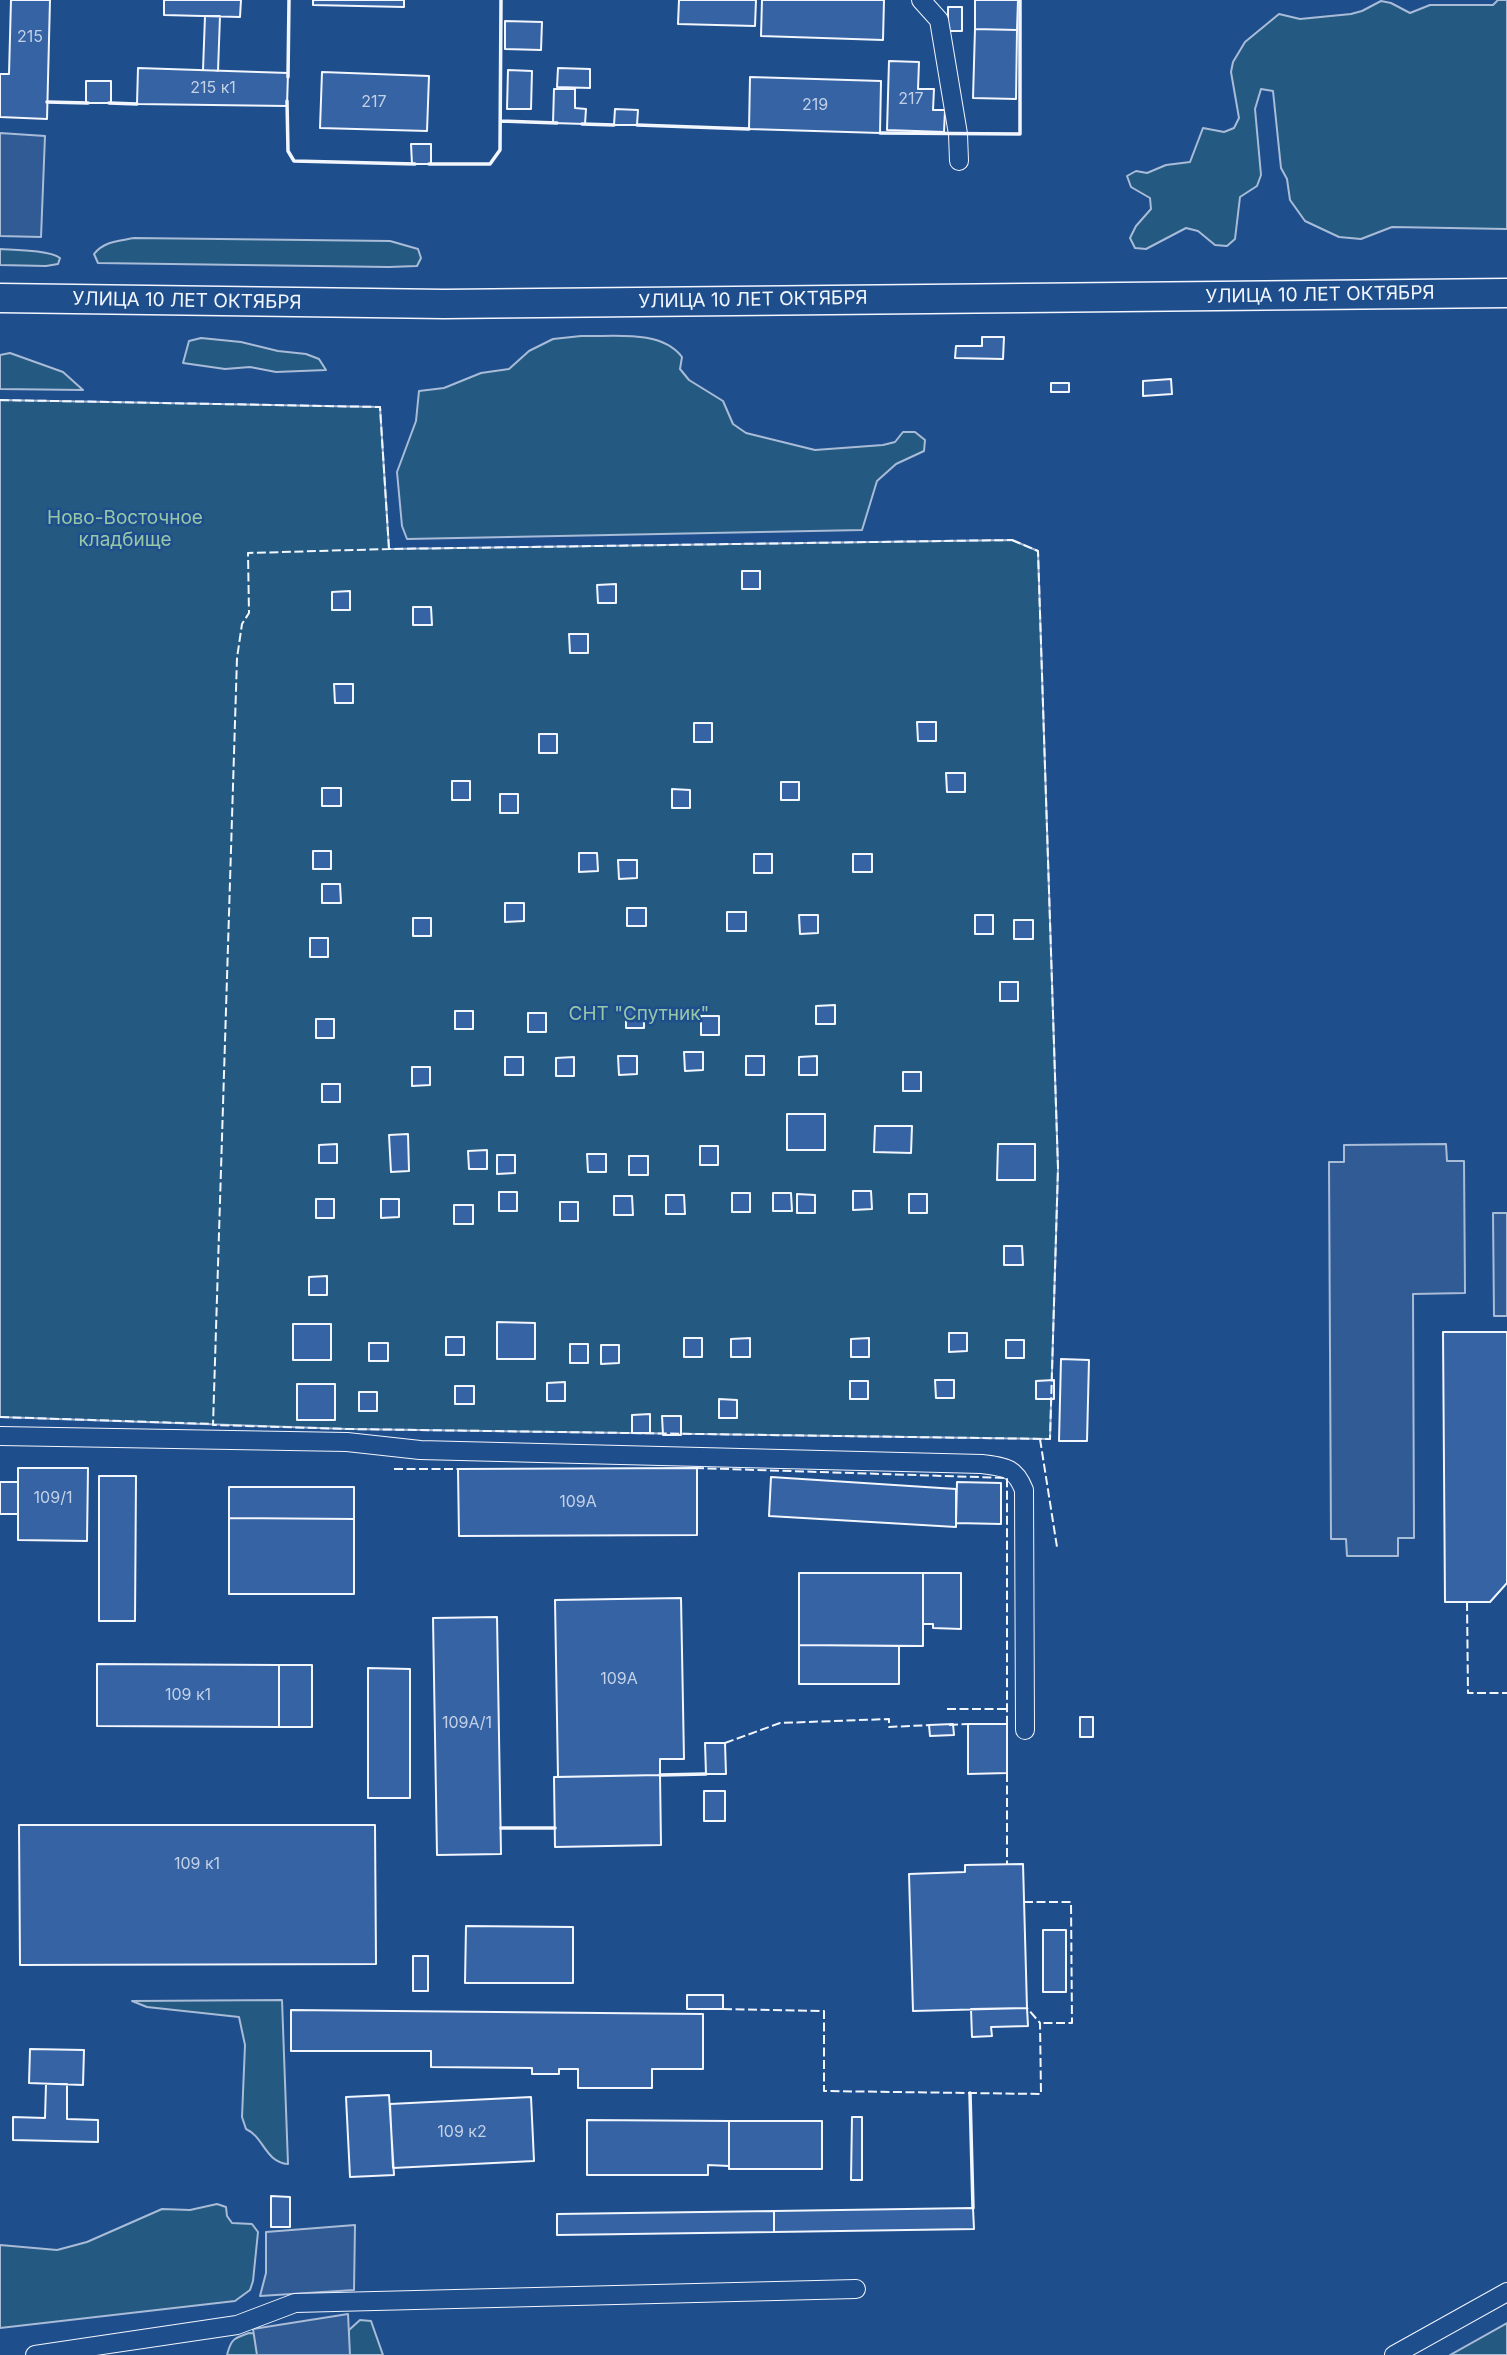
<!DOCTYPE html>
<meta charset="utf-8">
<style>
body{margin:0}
canvas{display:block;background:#1f4e8c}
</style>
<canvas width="1507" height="2355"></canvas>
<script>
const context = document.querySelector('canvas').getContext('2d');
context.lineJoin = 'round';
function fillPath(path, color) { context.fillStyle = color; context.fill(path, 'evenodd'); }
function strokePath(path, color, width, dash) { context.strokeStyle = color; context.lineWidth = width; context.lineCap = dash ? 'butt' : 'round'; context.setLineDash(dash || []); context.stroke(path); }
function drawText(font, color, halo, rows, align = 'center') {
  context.font = font + ' Inter,sans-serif'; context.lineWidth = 5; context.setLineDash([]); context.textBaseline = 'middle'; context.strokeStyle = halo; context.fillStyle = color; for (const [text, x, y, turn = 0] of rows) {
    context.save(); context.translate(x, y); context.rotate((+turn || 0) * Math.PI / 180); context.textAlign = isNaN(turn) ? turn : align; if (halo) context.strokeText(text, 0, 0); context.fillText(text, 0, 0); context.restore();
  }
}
const green = new Path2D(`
 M 1498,0 L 1507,0 L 1507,229 L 1392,227 L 1361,239 L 1339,237 L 1305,221 L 1290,200 L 1287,179 L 1281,168 L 1273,91 L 1261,89 L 1255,109 L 1261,175 L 1257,186 L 1240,197 L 1235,239 L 1227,246 L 1215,245 L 1198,231 L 1186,228 L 1146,249 L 1135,248 L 1130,238 L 1136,226 L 1151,209 L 1150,198 L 1131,187 L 1127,176 L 1136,171 L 1147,173 L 1166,165 L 1190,162 L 1203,128 L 1224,132 L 1234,128 L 1239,118 L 1231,72 L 1233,62 L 1245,42 L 1279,14 L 1300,19 L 1351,14 L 1362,11 L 1381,1 L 1391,3 L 1410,13 L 1430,5 L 1493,5 Z
 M 134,238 L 390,241 L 418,249 L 421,258 L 417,266 L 389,267 L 98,263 L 94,254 C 104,241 119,241 134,238 Z
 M 0,249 C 15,250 49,250 60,258 L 58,264 L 46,266 L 0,265 Z
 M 581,336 C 613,337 661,329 682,357 L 680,369 L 689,380 L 723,401 L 733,424 L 746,433 L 815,450 L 883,445 L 895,442 L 903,432 L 915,432 L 925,440 L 924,451 L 896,464 L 877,481 L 862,530 L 407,539 L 402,526 L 397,472 L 416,421 L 419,391 L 444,388 L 481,373 L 509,369 L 529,351 L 553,339 Z
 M 201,338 L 241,342 L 278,351 L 306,354 L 319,359 L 326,370 L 276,372 L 250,367 L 225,369 L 183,363 L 189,341 Z
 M 10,353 L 63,372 L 83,390 L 0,389 L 0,355 Z
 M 0,400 L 380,407 L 389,549 L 1012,540 L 1038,551 L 1058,1168 L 1050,1439 L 348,1429 L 0,1417 Z
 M 282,2000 L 288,2164 C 265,2162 264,2137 246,2129 L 242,2117 L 245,2045 L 239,2017 L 147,2007 L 132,2001 Z
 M 217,2204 L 226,2207 L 227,2216 L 232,2223 L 252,2224 L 258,2232 L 253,2281 L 250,2290 L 235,2301 L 0,2328 L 0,2245 L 57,2250 L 87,2242 L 162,2209 L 190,2210 Z
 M 360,2320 L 371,2321 L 383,2355 L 349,2355 L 349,2330 Z
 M 1507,2323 L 1507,2355 L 1450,2355 Z
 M 249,2333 L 259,2334 L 265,2355 L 227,2355 C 231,2339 234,2338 249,2333 Z`);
const parking = new Path2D(`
 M 0,133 L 45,136 L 41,237 L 0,236 Z
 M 1446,1144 L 1447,1161 L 1464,1161 L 1465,1293 L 1413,1294 L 1414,1538 L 1398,1538 L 1398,1556 L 1347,1556 L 1346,1539 L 1331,1539 L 1329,1162 L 1344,1162 L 1344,1145 Z
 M 1493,1213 L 1507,1213 L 1507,1316 L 1494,1316 Z
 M 355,2225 L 354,2290 L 260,2296 L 266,2273 L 266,2232 Z
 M 348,2314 L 350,2355 L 257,2355 L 253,2329 Z`);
const building = new Path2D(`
 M 11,0 L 50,0 L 47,119 L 0,117 L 0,74 L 9,74 Z
 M 164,0 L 241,0 L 240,17 L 164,15 Z
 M 313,0 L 404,0 L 404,7 L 313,5 Z
 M 679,0 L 756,0 L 755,26 L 678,24 Z
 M 762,0 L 884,0 L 883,40 L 761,36 Z
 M 975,0 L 1018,0 L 1017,30 L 975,29 Z
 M 948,7 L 962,7 L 962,31 L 948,31 Z
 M 205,16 L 220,16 L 218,71 L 203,70 Z
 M 505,21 L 542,22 L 541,50 L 505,49 Z
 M 975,29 L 1017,30 L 1016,99 L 973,98 Z
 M 889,61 L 919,62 L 918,89 L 934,89 L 933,110 L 945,110 L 944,132 L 887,130 Z
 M 138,68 L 288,73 L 287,106 L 137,104 Z
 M 558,68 L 590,69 L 590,88 L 557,87 Z
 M 508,70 L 532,71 L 531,109 L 507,109 Z
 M 322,72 L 429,76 L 427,131 L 320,128 Z
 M 750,77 L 881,81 L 880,133 L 749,129 Z
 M 86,81 L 111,81 L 111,103 L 86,103 Z
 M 554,89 L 575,89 L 575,108 L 586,109 L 585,124 L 553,123 Z
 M 615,109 L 638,110 L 637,125 L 614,125 Z
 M 411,144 L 431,144 L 431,164 L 412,164 Z
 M 982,337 L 1004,337 L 1003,359 L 955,358 L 956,346 L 982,346 Z
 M 1171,379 L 1172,394 L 1143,396 L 1143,381 Z
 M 1051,383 L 1069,383 L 1069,392 L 1051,392 Z
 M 742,571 L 760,571 L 760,589 L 742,589 Z
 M 616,584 L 616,603 L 598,603 L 597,585 Z
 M 350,591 L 350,610 L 332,610 L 332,592 Z
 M 413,607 L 431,607 L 432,625 L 413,625 Z
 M 569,634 L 588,634 L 588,653 L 570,653 Z
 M 334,684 L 353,684 L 353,703 L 335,703 Z
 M 917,722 L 936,722 L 936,741 L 918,741 Z
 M 694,723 L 712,723 L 712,742 L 694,742 Z
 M 539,734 L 557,734 L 557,753 L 539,753 Z
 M 946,773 L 965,773 L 965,792 L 947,792 Z
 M 452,781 L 470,781 L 470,800 L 452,800 Z
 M 781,782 L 799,782 L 799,800 L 781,800 Z
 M 322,788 L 341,788 L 341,806 L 322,806 Z
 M 672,789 L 690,790 L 690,808 L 672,808 Z
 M 500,794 L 518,794 L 518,813 L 500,813 Z
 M 313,851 L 331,851 L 331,869 L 313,869 Z
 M 579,853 L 597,853 L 598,871 L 579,872 Z
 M 754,854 L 772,854 L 772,873 L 754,873 Z
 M 853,854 L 872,854 L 872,872 L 853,872 Z
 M 618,860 L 637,860 L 637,878 L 619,879 Z
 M 322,884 L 340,884 L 341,903 L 322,903 Z
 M 505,903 L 524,903 L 524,921 L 505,922 Z
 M 627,908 L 646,908 L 646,926 L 627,926 Z
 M 727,912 L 746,912 L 746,931 L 727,931 Z
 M 799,915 L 818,915 L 818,933 L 800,934 Z
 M 975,915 L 993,915 L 993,934 L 975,934 Z
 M 413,918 L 431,918 L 431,936 L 413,936 Z
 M 1014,920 L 1033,920 L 1033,939 L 1014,939 Z
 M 310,938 L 328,938 L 328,957 L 310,957 Z
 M 1000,982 L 1018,982 L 1018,1001 L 1000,1001 Z
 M 835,1005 L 835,1024 L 816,1024 L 816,1006 Z
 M 626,1009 L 644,1009 L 644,1028 L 626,1028 Z
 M 455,1011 L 473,1011 L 473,1029 L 455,1029 Z
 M 528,1013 L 546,1013 L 546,1032 L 528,1032 Z
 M 701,1016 L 719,1016 L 719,1035 L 701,1035 Z
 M 316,1019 L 334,1019 L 334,1038 L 316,1038 Z
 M 684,1052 L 703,1052 L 703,1070 L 685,1071 Z
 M 618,1056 L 637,1056 L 637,1074 L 619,1075 Z
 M 746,1056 L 764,1056 L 764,1075 L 746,1075 Z
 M 817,1056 L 817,1075 L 799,1075 L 799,1057 Z
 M 505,1057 L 523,1057 L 523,1075 L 505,1075 Z
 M 574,1057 L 574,1076 L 556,1076 L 556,1058 Z
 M 412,1067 L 430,1067 L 430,1085 L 412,1086 Z
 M 903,1072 L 921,1072 L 921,1091 L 903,1091 Z
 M 322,1084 L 340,1084 L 340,1102 L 322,1102 Z
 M 787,1114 L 825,1114 L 825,1150 L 787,1150 Z
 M 875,1126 L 912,1126 L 911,1153 L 874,1152 Z
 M 408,1134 L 409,1171 L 391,1172 L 389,1135 Z
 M 337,1144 L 337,1163 L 319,1163 L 319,1145 Z
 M 998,1144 L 1035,1144 L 1035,1180 L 997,1180 Z
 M 700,1146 L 718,1146 L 718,1165 L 700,1165 Z
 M 487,1150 L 487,1169 L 469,1169 L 468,1151 Z
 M 587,1154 L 606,1154 L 606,1172 L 588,1172 Z
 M 497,1155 L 515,1155 L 515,1173 L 497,1174 Z
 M 629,1156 L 648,1156 L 648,1175 L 629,1175 Z
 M 853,1191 L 871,1191 L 872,1209 L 853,1210 Z
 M 499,1192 L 517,1192 L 517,1211 L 499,1211 Z
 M 732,1193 L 750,1193 L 750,1212 L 732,1212 Z
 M 773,1193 L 791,1193 L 792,1211 L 773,1211 Z
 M 797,1194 L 815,1195 L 815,1213 L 797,1213 Z
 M 909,1194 L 927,1194 L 927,1213 L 909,1213 Z
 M 666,1195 L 684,1195 L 685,1214 L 666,1214 Z
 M 614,1196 L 632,1196 L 633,1215 L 614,1215 Z
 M 316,1199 L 334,1199 L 334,1218 L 316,1218 Z
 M 381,1199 L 399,1199 L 399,1217 L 381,1218 Z
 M 560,1202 L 578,1202 L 578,1221 L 560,1221 Z
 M 454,1205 L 473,1205 L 473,1224 L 454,1224 Z
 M 1004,1246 L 1022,1246 L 1023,1265 L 1004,1265 Z
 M 327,1276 L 327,1295 L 309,1295 L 309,1277 Z
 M 497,1322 L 535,1323 L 535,1359 L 497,1359 Z
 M 293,1324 L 331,1324 L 331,1360 L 293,1360 Z
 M 1443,1332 L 1507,1332 L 1507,1583 L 1490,1602 L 1445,1602 Z
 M 949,1333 L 967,1333 L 967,1351 L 949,1352 Z
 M 446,1337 L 464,1337 L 464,1355 L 446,1355 Z
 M 684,1338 L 702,1338 L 702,1357 L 684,1357 Z
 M 750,1338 L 750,1357 L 731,1357 L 731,1339 Z
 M 869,1338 L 869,1357 L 851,1357 L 851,1339 Z
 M 1006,1340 L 1024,1340 L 1024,1358 L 1006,1358 Z
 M 369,1343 L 388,1343 L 388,1361 L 369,1361 Z
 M 570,1344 L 588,1344 L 588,1363 L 570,1363 Z
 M 601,1345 L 619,1345 L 619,1363 L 601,1364 Z
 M 1061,1359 L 1089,1360 L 1087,1441 L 1059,1441 Z
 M 935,1380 L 954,1380 L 954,1398 L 936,1398 Z
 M 1054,1380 L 1054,1399 L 1036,1399 L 1036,1381 Z
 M 850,1381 L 868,1381 L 868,1399 L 850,1399 Z
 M 565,1382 L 565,1401 L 547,1401 L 547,1383 Z
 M 297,1384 L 335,1384 L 335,1420 L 297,1420 Z
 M 455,1386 L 474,1386 L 474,1404 L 455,1404 Z
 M 359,1392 L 377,1392 L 377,1411 L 359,1411 Z
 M 719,1399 L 737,1400 L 737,1418 L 719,1418 Z
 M 650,1414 L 650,1433 L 632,1433 L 632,1415 Z
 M 662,1416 L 681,1416 L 681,1435 L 663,1435 Z
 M 18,1468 L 88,1468 L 87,1541 L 18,1540 Z
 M 697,1468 L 697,1535 L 459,1536 L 458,1469 Z
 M 99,1476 L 136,1476 L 135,1621 L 99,1621 Z
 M 771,1477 L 956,1489 L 956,1527 L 769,1516 Z
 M 0,1482 L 18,1482 L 18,1514 L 0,1514 Z
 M 957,1482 L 1001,1483 L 1001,1524 L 956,1523 Z
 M 229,1487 L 354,1487 L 354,1519 L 229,1518 Z
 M 229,1518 L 354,1519 L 354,1594 L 229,1594 Z
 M 799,1573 L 923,1573 L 923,1646 L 799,1645 Z
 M 923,1573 L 961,1573 L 961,1629 L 933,1628 L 933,1624 L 923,1624 Z
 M 681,1598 L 684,1759 L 660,1759 L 660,1775 L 558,1777 L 555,1600 Z
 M 497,1617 L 501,1854 L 437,1855 L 433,1618 Z
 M 799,1645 L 899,1646 L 899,1684 L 799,1684 Z
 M 97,1664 L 279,1665 L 279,1727 L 97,1726 Z
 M 279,1665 L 312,1665 L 312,1727 L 279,1727 Z
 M 368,1668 L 410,1669 L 410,1798 L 368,1798 Z
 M 1080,1717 L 1093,1717 L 1093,1737 L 1080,1737 Z
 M 953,1724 L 954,1735 L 930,1736 L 929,1725 Z
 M 968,1724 L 1007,1724 L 1007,1773 L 968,1774 Z
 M 705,1743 L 725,1743 L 726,1774 L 706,1774 Z
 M 660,1775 L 661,1845 L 555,1847 L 554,1777 Z
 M 704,1791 L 725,1791 L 725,1821 L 704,1821 Z
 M 19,1825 L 375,1825 L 376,1964 L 20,1965 Z
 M 1023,1864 L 1027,2008 L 913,2011 L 909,1874 L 965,1872 L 965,1865 Z
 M 466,1926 L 573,1927 L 573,1983 L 465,1983 Z
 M 1043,1930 L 1066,1930 L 1066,1992 L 1043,1992 Z
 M 413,1956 L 428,1956 L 428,1991 L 413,1991 Z
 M 687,1995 L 723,1995 L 723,2009 L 687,2009 Z
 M 1027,2008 L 1028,2026 L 991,2027 L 992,2036 L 972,2037 L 971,2009 Z
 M 291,2010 L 703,2014 L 703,2069 L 652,2069 L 652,2088 L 578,2088 L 578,2069 L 559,2069 L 559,2074 L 532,2074 L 532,2068 L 431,2067 L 431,2051 L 291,2051 Z
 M 30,2049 L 84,2050 L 83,2085 L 29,2083 Z
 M 46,2084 L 67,2084 L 67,2119 L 98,2120 L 98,2142 L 13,2140 L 13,2117 L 45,2118 Z
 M 389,2095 L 394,2175 L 350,2177 L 346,2097 Z
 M 531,2097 L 534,2161 L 393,2168 L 390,2104 Z
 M 852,2117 L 862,2117 L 862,2180 L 851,2180 Z
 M 587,2120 L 729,2121 L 729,2166 L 708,2165 L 708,2175 L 587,2175 Z
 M 729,2121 L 822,2121 L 822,2169 L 729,2169 Z
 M 271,2196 L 290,2197 L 290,2227 L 271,2227 Z
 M 973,2208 L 974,2229 L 774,2232 L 774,2211 Z
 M 774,2211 L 774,2232 L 557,2235 L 557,2214 Z`);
const street = new Path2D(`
 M 921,0 L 939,20 L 958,134 L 959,161
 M 0,1436 L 347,1442 L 420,1450 L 982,1464 C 1005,1467 1015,1467 1024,1490 L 1025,1730
 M 35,2355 L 237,2325 L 295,2303 L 856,2289
 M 1394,2355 L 1507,2292`);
const primary = new Path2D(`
 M 0,298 L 444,304 L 1507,293`);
const fence = new Path2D(`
 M 0,400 L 380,407 L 389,549 L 386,549
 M 1012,540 L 1038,551 L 1058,1168 L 1050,1439 L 348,1429 L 213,1425 L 237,658 L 242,624 L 249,613 L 248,553 L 389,549 Z
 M 0,1417 L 213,1424
 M 1040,1439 L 1057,1547
 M 695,1468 L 1007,1478 L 1007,1724
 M 394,1469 L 460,1469
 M 1467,1602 L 1468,1693 L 1507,1693
 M 947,1709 L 1007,1709
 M 949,1725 L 968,1724
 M 725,1743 L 780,1723 L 889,1719 L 889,1727 L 931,1725
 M 1007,1773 L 1007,1864
 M 1024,1902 L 1071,1902 L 1072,2023 L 1040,2023
 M 723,2009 L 824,2011 L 824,2091 L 1041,2094 L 1040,2023 L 1027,2008`);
const wall = new Path2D(`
 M 288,77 L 289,0
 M 287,101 L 288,151 L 294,161 L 415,164
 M 47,102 L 88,103
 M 109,103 L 137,104
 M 501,121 L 557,123
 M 582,124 L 614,125
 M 637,125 L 749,129
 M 880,133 L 1020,134 L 1020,0
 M 429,164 L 490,164 L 500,150 L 501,0
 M 660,1775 L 706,1774
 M 501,1828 L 555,1828
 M 970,2093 L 973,2208`);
const numberNames = [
 ["215",30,37],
 ["215 к1",213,88],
 ["217",911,99],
 ["217",374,102],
 ["219",815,105],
 ["109/1",53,1498],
 ["109А",578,1502],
 ["109А",619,1679],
 ["109 к1",188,1695],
 ["109А/1",467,1723],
 ["109 к1",197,1864],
 ["109 к2",462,2132]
];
const streetNames = [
 ["УЛИЦА 10 ЛЕТ ОКТЯБРЯ",1320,295,-1],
 ["УЛИЦА 10 ЛЕТ ОКТЯБРЯ",753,300,-1],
 ["УЛИЦА 10 ЛЕТ ОКТЯБРЯ",187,301,1]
];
const parkNames = [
 ["Ново-Восточное",125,518],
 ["кладбище",125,540],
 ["СНТ \"Спутник\"",639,1014]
];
fillPath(green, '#245a82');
strokePath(green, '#a8bbd7', 2);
fillPath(parking, '#305b95');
strokePath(parking, '#a8bbd7', 2);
fillPath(building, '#3563a3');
strokePath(building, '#f2f6ff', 2);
strokePath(street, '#f2f6ff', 20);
strokePath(primary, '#f2f6ff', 31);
strokePath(street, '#1f4e8c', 18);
strokePath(primary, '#1f4e8c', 28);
strokePath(fence, '#f2f6ff', 2, [9, 3.5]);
strokePath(wall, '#f2f6ff', 3.5);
drawText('16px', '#c3d1e8', null, numberNames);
drawText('19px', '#f2f6ff', '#1f4e8c', streetNames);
drawText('19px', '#97c8a6', '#1f4e8c', parkNames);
</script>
